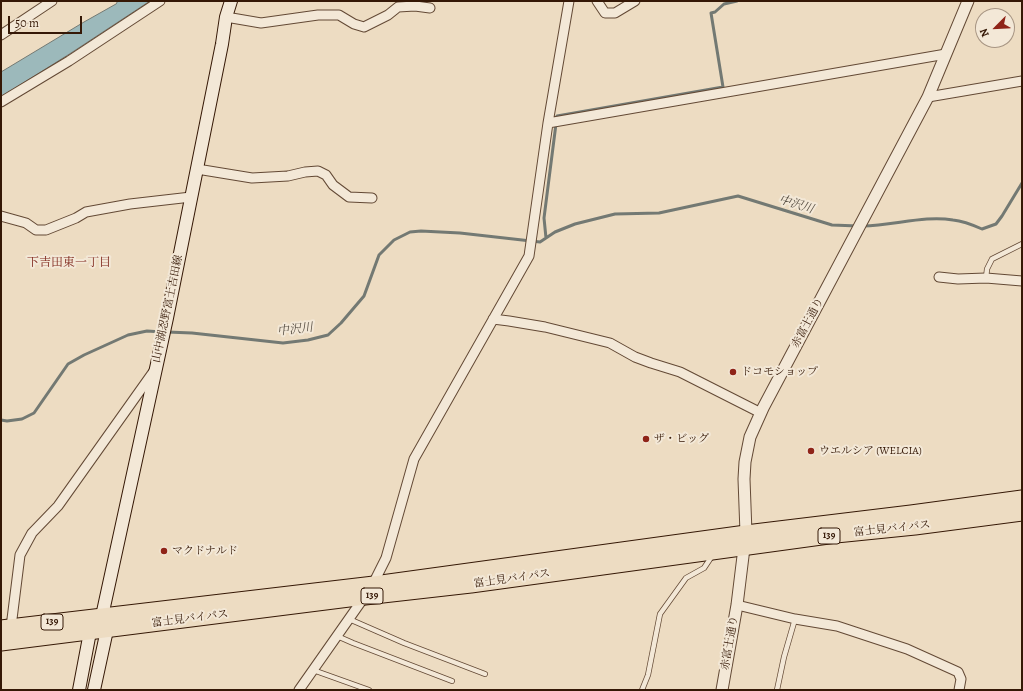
<!DOCTYPE html>
<meta charset="utf-8">
<style>
body{margin:0}
#map{position:relative;width:1023px;height:691px;overflow:hidden;background:#eddcc2;font-family:Alegreya,serif}
canvas{display:block}
.frame{position:absolute;inset:0;border:2px solid #351806;pointer-events:none}
.north{position:absolute;left:975px;top:8px;width:40px;height:40px;box-sizing:border-box;background:#f3e8d7;border:1px solid #a79583;border-radius:50%;rotate:246deg;font-size:11px;font-weight:700;line-height:16px;text-align:center;color:#351806}
.north::after{content:'';display:block;margin:auto;width:14px;height:18px;background:#8f2418;clip-path:polygon(50% 0,100% 100%,50% 72%,0 100%)}
.scale{position:absolute;left:8px;top:16px;width:74px;height:18px;box-sizing:border-box;border:2px solid #351806;border-top:0;padding-left:5px;font-size:12px;line-height:14px;white-space:nowrap;color:#351806;-webkit-text-stroke:3px #f3e8d7;paint-order:stroke}
</style>
<div id="map">
<canvas width="1023" height="691"></canvas>
<div class="frame"></div>
<div class="north">N</div>
<div class="scale">50 m</div>
</div>
<script>
const context = document.querySelector('canvas').getContext('2d');
context.lineJoin = 'round';
function fillPath(path, color) { context.fillStyle = color; context.fill(path, 'evenodd'); }
function strokePath(path, color, width, dash) { context.strokeStyle = color; context.lineWidth = width; context.lineCap = dash ? 'butt' : 'round'; context.setLineDash(dash || []); context.stroke(path); }
function drawText(font, color, halo, rows, align = 'center') {
  context.font = font + ' Alegreya,"Noto Serif JP",serif'; context.lineWidth = 4; context.setLineDash([]); context.textBaseline = 'middle'; context.strokeStyle = halo; context.fillStyle = color; for (const [text, x, y, turn = 0] of rows) {
    context.save(); context.translate(x, y); context.rotate((+turn || 0) * Math.PI / 180); context.textAlign = isNaN(turn) ? turn : align; if (halo) context.strokeText(text, 0, 0); context.fillText(text, 0, 0); context.restore();
  }
}
const water = new Path2D(`
 M 118,1 L 150,1 L 71,53 L 1,97 L 1,72 L 84,22 L 116,4 Z`);
const stream = new Path2D(`
 M 863,226 C 893,226 924,215 953,220 C 963,221 973,225 982,229 L 996,224 L 1002,216 L 1022,183
 M 546,238 L 544,218 L 557,116 L 723,87 L 711,13 L 715,12 L 724,4 L 737,1
 M 167,332 L 192,333 L 283,343 L 308,340 L 328,335 L 341,323 L 364,296 L 379,255 L 394,240 L 410,232 L 421,231 L 460,233 L 540,242 L 555,232 L 575,224 L 615,214 L 659,213 L 738,196 L 832,225 L 858,226
 M 1,420 L 7,421 L 22,419 L 34,413 L 68,364 L 84,355 L 128,335 L 147,331 L 162,332`);
const service = new Path2D(`
 M 986,278 L 987,269 L 992,259 L 1022,244
 M 349,619 L 404,643 L 485,674
 M 337,636 L 353,643 L 452,681
 M 313,670 L 369,690
 M 642,690 L 648,675 L 660,614 L 686,578 L 704,568 L 712,556
 M 777,690 L 784,657 L 795,619`);
const minor = new Path2D(`
 M 597,1 L 605,13 L 615,13 L 635,1
 M 226,17 L 261,23 L 318,15 L 339,15 L 354,24 L 364,27 L 388,15 L 398,7 L 415,6 L 430,8
 M 1,35 L 52,1
 M 928,97 L 1022,81
 M 1,102 L 69,61 L 160,1
 M 548,123 L 946,54
 M 197,169 L 252,178 L 288,176 L 305,172 L 318,171 L 326,175 L 333,185 L 349,197 L 372,198
 M 1,216 L 26,223 L 36,230 L 46,230 L 76,218 L 86,212 L 130,204 L 191,197
 M 939,277 L 958,279 L 986,278 L 1022,281
 M 493,319 L 509,321 L 545,327 L 610,343 L 635,357 L 651,363 L 680,372 L 761,413
 M 372,586 L 386,558 L 414,459 L 529,256 L 548,123 L 569,1
 M 737,605 L 795,619 L 837,626 L 907,649 L 958,672 L 961,679 L 959,690
 M 11,627 L 20,555 L 32,533 L 58,506 L 154,371
 M 299,690 L 365,596`);
const tertiary = new Path2D(`
 M 722,690 L 737,605 L 744,548 L 746,533 L 744,479 L 745,462 L 750,437 L 763,408 L 928,97 L 968,1`);
const secondary = new Path2D(`
 M 79,690 L 90,632 L 102,616 L 167,318 L 222,44 L 226,17 L 231,1
 M 94,690 L 107,630 L 105,622`);
const trunk = new Path2D(`
 M 1,628 L 374,584 L 746,533 L 911,513 L 1022,498
 M 1,643 L 365,597 L 471,585 L 836,535 L 915,527 L 1022,513`);
const markers = [
 [733,372,4,"#8f2418"],
 [646,439,4,"#8f2418"],
 [811,451,4,"#8f2418"],
 [164,551,4,"#8f2418"]
];
const shields = [
 [829,536,22],
 [372,596,22],
 [52,622,22]
];
const shieldNames = [
 ["139",829,536],
 ["139",372,596],
 ["139",52,622]
];
const streetNames = [
 ["山中湖忍野富士吉田線",168,309,-78],
 ["赤富士通り",808,323,-62],
 ["富士見バイパス",892,529,-6],
 ["富士見バイパス",512,579,-8],
 ["富士見バイパス",190,619,-7],
 ["赤富士通り",730,643,-80]
];
const poiNames = [
 ["ドコモショップ",741,372],
 ["ザ・ビッグ",654,439],
 ["ウエルシア (WELCIA)",819,451],
 ["マクドナルド",172,551]
];
const waterNames = [
 ["中沢川",796,205,17],
 ["中沢川",295,330,-7]
];
const neighbourhoodNames = [
 ["下吉田東一丁目",69,263]
];
fillPath(water, '#9cb9bb');
strokePath(water, '#737973', 1);
strokePath(stream, '#737973', 3);
strokePath(service, '#634935', 6);
strokePath(minor, '#634935', 11);
strokePath(tertiary, '#634935', 13);
strokePath(secondary, '#351806', 14);
strokePath(trunk, '#351806', 17);
strokePath(service, '#f3e8d7', 4.5);
strokePath(minor, '#f3e8d7', 9);
strokePath(tertiary, '#f3e8d7', 11);
strokePath(secondary, '#f3e8d7', 12);
strokePath(trunk, '#eddcc2', 15);
for (const [x, y, r, color] of markers) { const dot = new Path2D(); dot.arc(x, y, r, 0, 2 * Math.PI); context.fillStyle = color; context.fill(dot); strokePath(dot, '#f3e8d7', 1.5); }
for (const [x, y, w] of shields) { const box = new Path2D(); box.roundRect(x - w / 2, y - 8, w, 16, 3); context.fillStyle = '#f3e8d7'; context.fill(box); strokePath(box, '#351806', 1); }
drawText('bold 10px', '#351806', null, shieldNames);
drawText('11px', '#351806', '#f3e8d7', streetNames);
drawText('11px', '#351806', '#f3e8d7', poiNames, 'left');
drawText('italic 12px', '#595045', '#f3e8d7', waterNames);
drawText('12px', '#7a1f14', '#f3e8d7', neighbourhoodNames);
</script>
